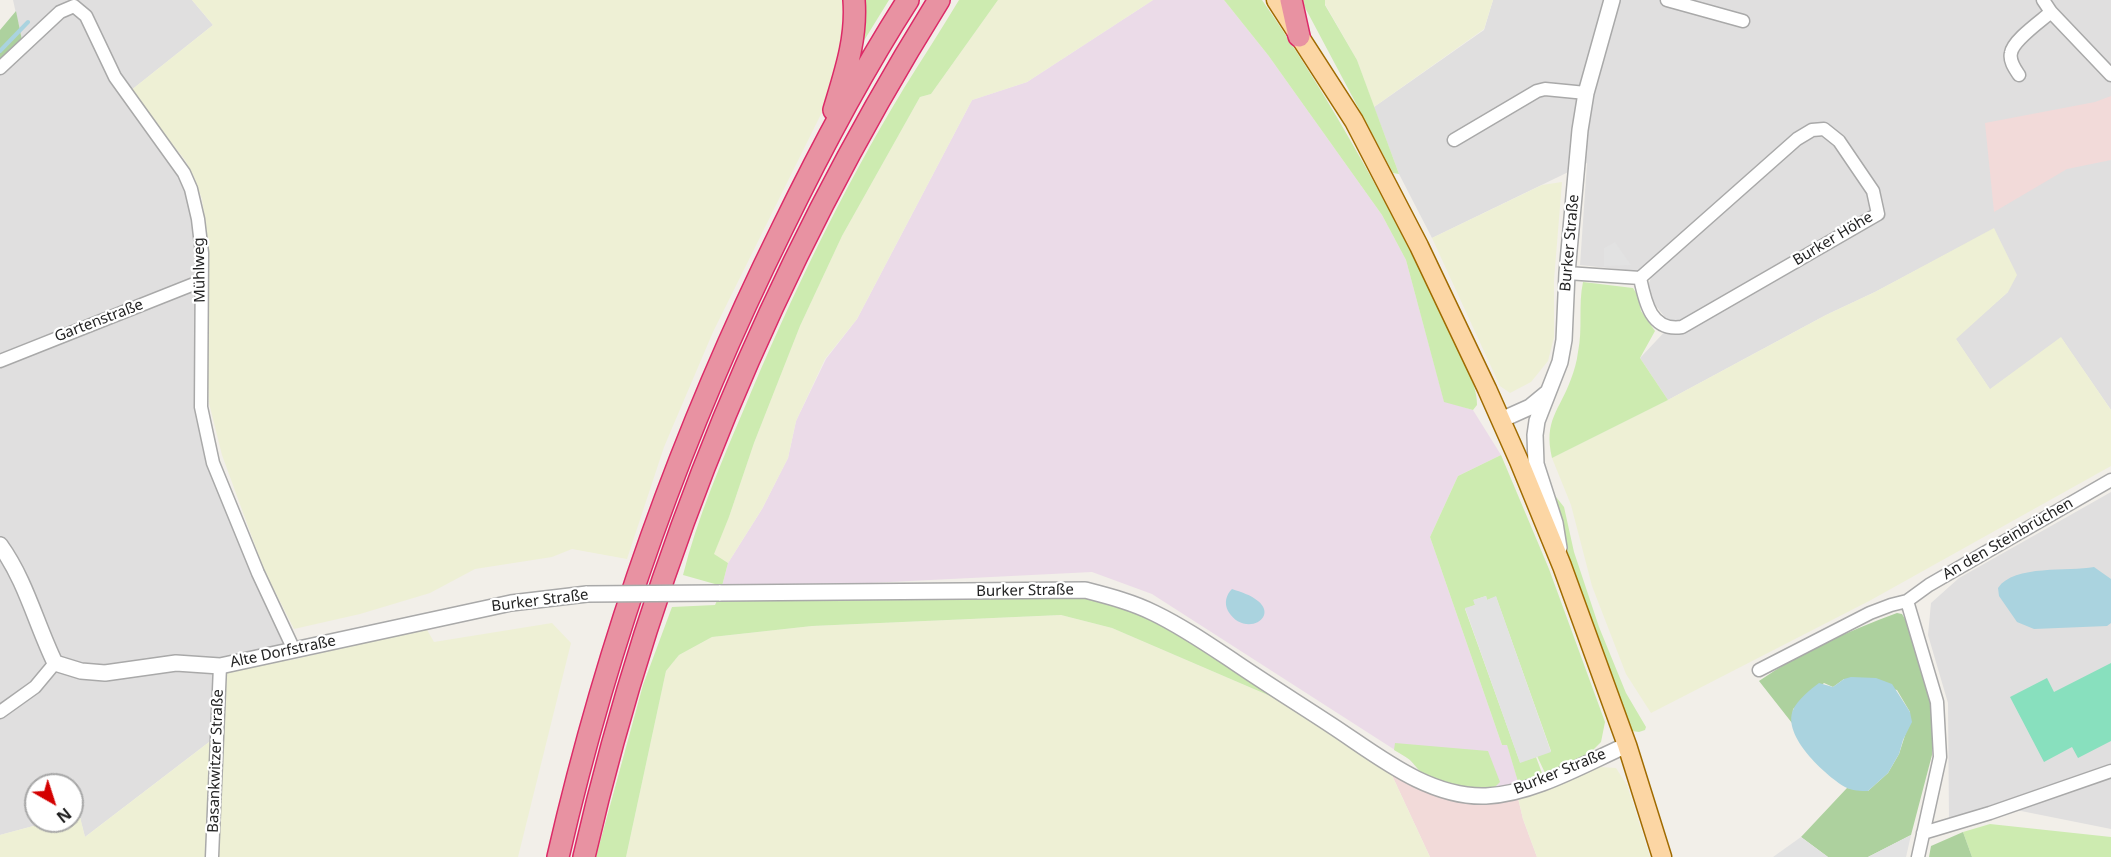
<!DOCTYPE html>
<meta charset="utf-8">
<style>
body{margin:0}
#map{position:relative;width:2111px;height:857px;overflow:hidden;background:#f2efe9;font-family:"Noto Sans",sans-serif}
canvas{display:block}
.north{position:absolute;left:24px;top:773px;width:60px;height:60px;box-sizing:border-box;background:#fff;border:2px solid #a7a7a7;border-radius:50%;rotate:141deg;font-size:16px;font-weight:700;line-height:24px;text-align:center;color:#222}
.north::after{content:'';display:block;margin:auto;width:21px;height:27px;background:#d40000;clip-path:polygon(50% 0,100% 100%,50% 72%,0 100%)}
</style>
<div id="map">
<canvas width="2111" height="857"></canvas>
<div class="north">N</div>
</div>
<script>
const context = document.querySelector('canvas').getContext('2d');
context.lineJoin = 'round';
function fillPath(path, color) { context.fillStyle = color; context.fill(path, 'evenodd'); }
function strokePath(path, color, width, dash) { context.strokeStyle = color; context.lineWidth = width; context.lineCap = dash ? 'butt' : 'round'; context.setLineDash(dash || []); context.stroke(path); }
function drawText(font, color, halo, rows, align = 'center') {
  context.font = font + ' "Noto Sans",sans-serif'; context.lineWidth = 4.5; context.setLineDash([]); context.textBaseline = 'middle'; context.strokeStyle = halo; context.fillStyle = color; for (const [text, x, y, turn = 0] of rows) {
    context.save(); context.translate(x, y); context.rotate((+turn || 0) * Math.PI / 180); context.textAlign = isNaN(turn) ? turn : align; if (halo) context.strokeText(text, 0, 0); context.fillText(text, 0, 0); context.restore();
  }
}
const residential = new Path2D(`
 M 13,0 L 192,0 L 213,25 L 124,96 L 177,165 L 188,193 L 198,247 L 197,407 L 285,636 L 284,647 L 217,736 L 85,837 L 79,814 L 72,815 L 72,785 L 36,785 L 36,821 L 52,821 L 0,835 L 0,68 L 23,45 Z
 M 1493,0 L 2111,0 L 2111,410 L 2061,338 L 1990,390 L 1955,338 L 2008,292 L 1994,229 L 1875,292 L 1826,315 L 1668,400 L 1640,358 L 1671,325 L 1649,297 L 1648,285 L 1653,273 L 1580,265 L 1587,163 L 1432,238 L 1399,174 L 1374,107 L 1484,30 Z
 M 2111,492 L 2111,829 L 1996,806 L 1949,819 L 1948,703 L 1928,635 L 1931,603 L 1959,578 Z`);
const commercial = new Path2D(`
 M 2111,96 L 2111,160 L 2067,169 L 1994,212 L 1985,123 L 2095,102 Z
 M 1390,771 L 1424,791 L 1454,802 L 1484,804 L 1518,798 L 1523,819 L 1537,857 L 1430,857 Z`);
const industrial = new Path2D(`
 M 1153,0 L 1224,0 L 1268,55 L 1382,215 L 1406,260 L 1444,401 L 1473,410 L 1501,455 L 1458,476 L 1430,537 L 1502,745 L 1507,744 L 1519,785 L 1479,789 L 1422,773 L 1409,759 L 1152,594 L 1092,572 L 870,583 L 722,586 L 728,563 L 762,509 L 788,458 L 796,421 L 826,359 L 857,319 L 972,100 L 1027,82 Z`);
const farmland = new Path2D(`
 M 192,0 L 849,0 L 848,35 L 828,100 L 713,332 L 664,447 L 627,559 L 572,549 L 552,557 L 475,569 L 430,593 L 360,614 L 294,629 L 264,570 L 222,455 L 209,403 L 207,366 L 208,243 L 202,199 L 194,177 L 185,160 L 130,91 L 213,25 Z
 M 998,0 L 1153,0 L 1027,82 L 972,100 L 857,319 L 825,359 L 796,421 L 788,458 L 762,509 L 728,563 L 713,555 L 729,517 L 754,443 L 800,326 L 842,236 L 920,97 L 931,94 Z
 M 1325,0 L 1493,0 L 1484,29 L 1374,107 L 1357,60 L 1325,4 Z
 M 1562,182 L 1554,280 L 1554,337 L 1548,361 L 1531,382 L 1510,393 L 1500,386 L 1432,238 L 1542,185 Z
 M 1994,228 L 2017,275 L 2008,292 L 1956,339 L 1990,389 L 2061,337 L 2111,410 L 2111,466 L 1871,600 L 1651,713 L 1626,674 L 1592,586 L 1571,505 L 1552,458 L 1668,400 L 1826,315 L 1875,292 Z
 M 1061,615 L 1112,628 L 1312,714 L 1390,771 L 1430,857 L 626,857 L 666,671 L 679,655 L 712,637 L 812,626 Z
 M 552,623 L 571,643 L 518,857 L 0,857 L 0,835 L 52,821 L 72,821 L 72,815 L 79,813 L 85,837 L 217,736 L 220,666 L 292,660 L 426,628 L 434,642 Z
 M 1600,767 L 1616,768 L 1627,785 L 1650,857 L 1537,857 L 1523,819 L 1518,798 Z`);
const grass = new Path2D(`
 M 857,0 L 889,0 L 860,47 L 865,51 L 841,92 Z
 M 959,0 L 998,0 L 931,94 L 920,97 L 842,236 L 800,326 L 754,443 L 729,517 L 714,554 L 728,563 L 722,586 L 683,575 C 697,519 721,463 744,409 C 790,299 842,190 904,88 C 922,59 941,30 959,0 Z
 M 1224,0 L 1262,0 C 1333,103 1393,211 1446,325 C 1456,347 1478,382 1477,405 L 1473,410 L 1444,402 L 1406,260 L 1382,215 L 1268,55 Z
 M 1301,0 L 1325,0 L 1325,5 L 1357,60 L 1399,174 L 1393,173 Z
 M 1583,282 L 1633,288 L 1638,296 L 1641,311 L 1655,331 L 1640,358 L 1668,400 L 1552,458 C 1543,420 1560,410 1571,379 C 1574,371 1577,361 1578,352 C 1583,329 1578,305 1583,282 Z
 M 1501,455 L 1549,569 L 1605,722 L 1601,742 L 1586,757 L 1546,775 L 1537,756 L 1551,751 L 1496,597 L 1487,600 L 1486,596 L 1474,600 L 1475,605 L 1465,609 L 1520,762 L 1536,757 L 1543,776 L 1519,785 L 1507,745 L 1502,745 L 1430,537 L 1458,476 Z
 M 1549,488 L 1564,507 L 1574,552 L 1599,627 L 1626,693 L 1646,727 L 1645,730 L 1639,732 L 1632,731 L 1569,557 L 1558,513 Z
 M 1084,591 L 1153,613 L 1312,714 L 1112,628 L 1061,615 L 812,626 L 712,637 L 679,655 L 666,671 L 626,857 L 596,857 L 643,685 L 672,607 L 715,605 L 720,594 Z
 M 1395,743 L 1488,751 L 1500,782 L 1495,787 C 1471,790 1444,789 1423,774 C 1418,770 1414,764 1410,760 C 1405,756 1399,753 1394,750 Z
 M 1990,824 L 2111,837 L 2111,857 L 1972,857 L 1963,832 Z`);
const forest = new Path2D(`
 M 16,11 L 23,45 L 0,68 L 0,30 Z
 M 1897,613 L 1902,614 L 1908,624 L 1933,704 L 1932,755 L 1911,835 L 1868,857 L 1828,857 L 1801,837 L 1847,788 L 1868,791 L 1888,773 L 1899,754 L 1908,726 L 1910,712 L 1897,690 L 1844,679 L 1833,687 L 1824,683 L 1793,709 L 1792,723 L 1759,681 C 1802,651 1849,631 1897,613 Z
 M 1963,832 L 1972,857 L 1929,857 L 1931,846 Z`);
const pitch = new Path2D(`
 M 2111,663 L 2111,741 L 2078,758 L 2072,747 L 2044,762 L 2010,697 L 2047,678 L 2054,692 Z`);
const parking = new Path2D(`
 M 1615,242 L 1631,265 L 1604,266 L 1604,248 Z
 M 1486,596 L 1487,600 L 1496,596 L 1551,752 L 1520,763 L 1465,608 L 1475,605 L 1473,600 Z
 M 1911,835 L 1906,857 L 1868,857 Z
 M 1801,837 L 1828,857 L 1773,857 Z`);
const water = new Path2D(`
 M 2094,567 L 2111,579 L 2111,623 L 2107,626 L 2034,629 L 2017,622 L 1999,596 L 1998,588 C 2014,564 2069,572 2094,567 Z
 M 1232,589 C 1241,592 1251,595 1258,601 C 1279,618 1244,638 1228,611 C 1224,603 1226,595 1232,589 Z
 M 1851,677 L 1876,678 L 1892,684 L 1910,712 L 1912,722 L 1903,740 L 1899,754 L 1888,773 L 1868,791 C 1861,791 1852,791 1845,787 C 1825,775 1782,736 1793,710 C 1797,700 1811,689 1819,683 L 1833,687 L 1844,679 Z`);
const stream = new Path2D(`
 M 0,51 L 28,22`);
const minor = new Path2D(`
 M 1667,0 L 1743,21
 M 2043,0 L 2051,12 L 2111,75
 M 0,68 L 60,12 L 74,6 L 86,16 L 115,77 L 184,173 L 191,189 L 198,219 L 202,253 L 201,407 L 213,463 L 258,573 L 294,650
 M 2019,75 C 2015,69 2009,61 2011,53 C 2013,40 2041,21 2051,12
 M 1454,140 L 1537,91 L 1545,89 L 1586,93
 M 1567,273 L 1640,278 L 1797,139 L 1812,130 L 1824,129 L 1839,141 L 1873,191 L 1878,214 L 1682,327 C 1651,332 1645,302 1640,278
 M 0,361 L 199,282
 M 1907,601 L 1937,702 L 1940,757 L 1918,857
 M 1759,670 L 1870,613 L 1891,605 L 1907,601 L 1929,585 L 2111,480
 M 0,712 L 35,687 L 55,663
 M 1923,833 L 1990,813 L 2111,771
 M 212,857 L 220,666`);
const tertiary = new Path2D(`
 M 1501,420 L 1530,407 L 1547,393
 M 0,545 C 26,581 36,624 55,663 L 81,671 L 105,673 L 176,663 L 220,666 L 511,603 L 587,594
 M 1559,548 L 1555,523 L 1536,464 L 1535,435 L 1537,421 L 1560,362 L 1564,340 L 1567,273 L 1580,130 L 1586,93 L 1612,0
 M 719,593 L 1085,590 C 1108,596 1132,602 1154,613 C 1183,627 1209,645 1236,663 C 1267,684 1299,704 1331,725 C 1377,755 1428,798 1486,796 C 1533,794 1584,764 1627,745`);
const primary = new Path2D(`
 M 1276,0 L 1354,121 L 1419,246 L 1487,389 L 1519,461 L 1562,566 L 1627,745 L 1662,857`);
const motorway = new Path2D(`
 M 1291,0 L 1299,36
 M 834,110 C 845,73 857,39 854,0
 M 558,857 C 608,639 683,429 782,229 C 820,151 861,73 908,0
 M 584,857 C 654,553 774,265 939,0`);
const tertiaryBridge = new Path2D(`
 M 587,594 L 719,593`);
const streetNames = [
 ["Burker Höhe",1833,239,-31],
 ["Burker Straße",1570,243,-85],
 ["Mühlweg",200,270,-91],
 ["Gartenstraße",99,321,-21],
 ["An den Steinbrüchen",2008,539,-30],
 ["Burker Straße",1025,591,-1],
 ["Burker Straße",540,601,-7],
 ["Alte Dorfstraße",283,652,-12],
 ["Basankwitzer Straße",216,761,-88],
 ["Burker Straße",1560,772,-22]
];
fillPath(residential, '#e0dfdf');
fillPath(commercial, '#f2dad9');
fillPath(industrial, '#ebdbe8');
fillPath(farmland, '#eef0d5');
fillPath(grass, '#cdebb0');
fillPath(forest, '#add19e');
fillPath(pitch, '#88e0be');
fillPath(parking, '#e2e2e2');
fillPath(water, '#aad3df');
strokePath(stream, '#aad3df', 4);
strokePath(minor, '#a9a9a9', 15);
strokePath(tertiary, '#a9a9a9', 18);
strokePath(primary, '#a06b00', 21);
strokePath(motorway, '#dc2a67', 24);
strokePath(minor, '#fff', 12);
strokePath(tertiary, '#fff', 15);
strokePath(primary, '#fcd6a4', 18);
strokePath(motorway, '#e892a2', 21);
strokePath(tertiaryBridge, '#a9a9a9', 18, []);
strokePath(tertiaryBridge, '#fff', 15);
drawText('15px', '#222', '#fff', streetNames);
</script>
